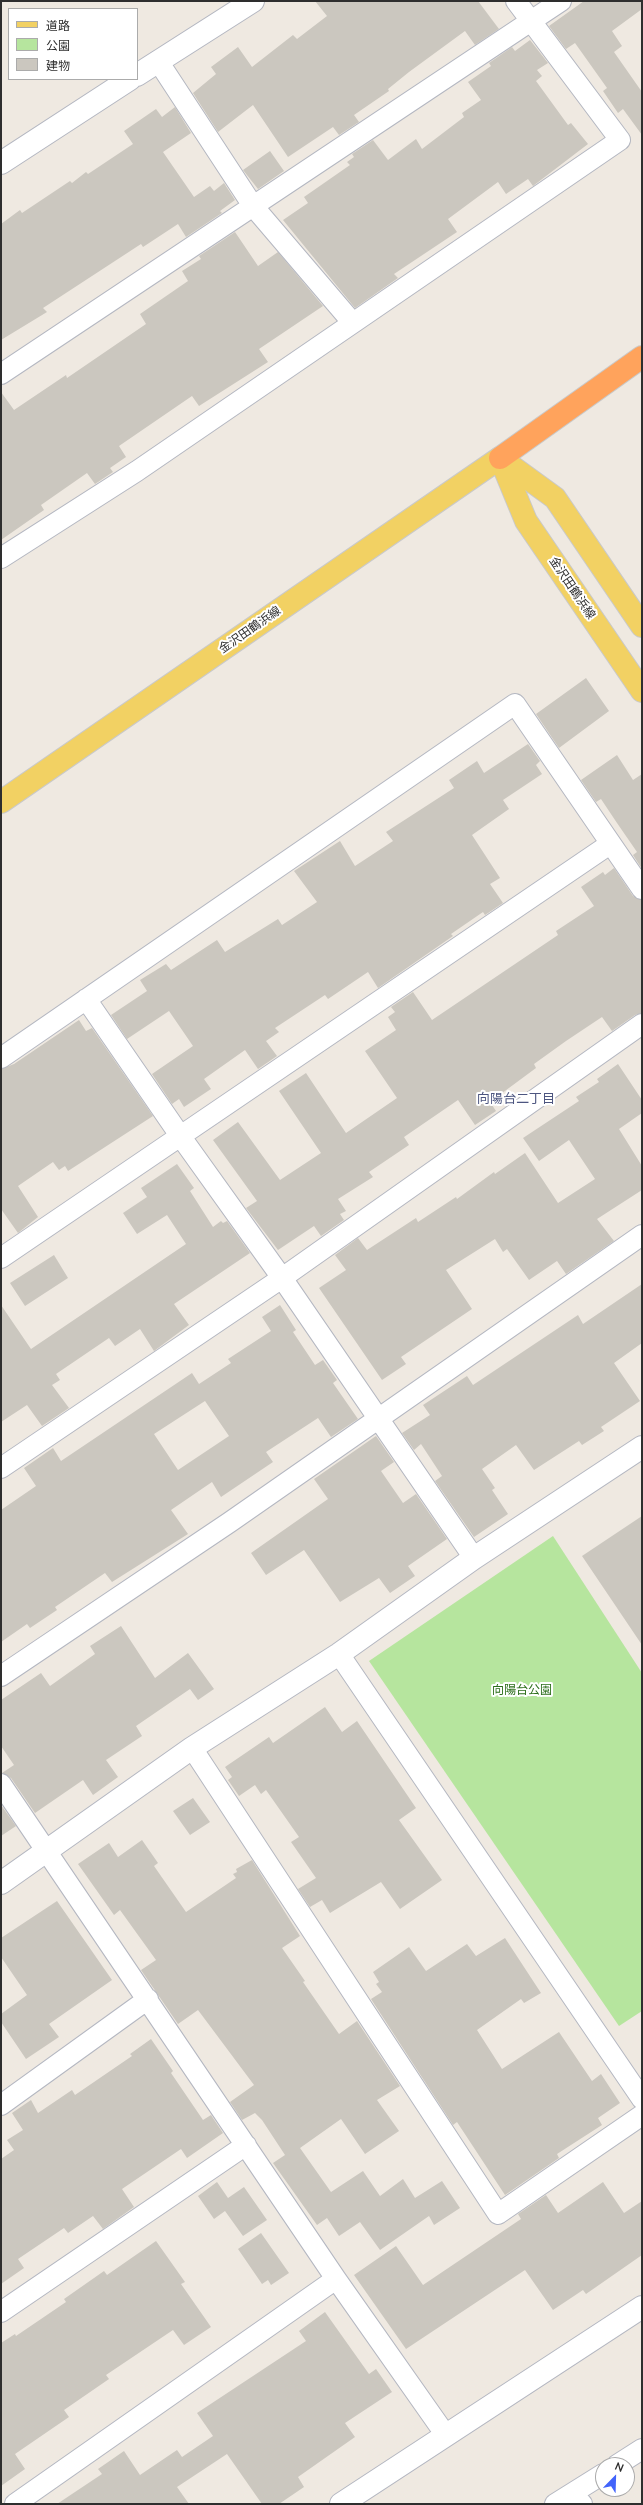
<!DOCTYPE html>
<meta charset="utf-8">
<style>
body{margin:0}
#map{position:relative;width:643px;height:2505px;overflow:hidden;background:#efe9e1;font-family:Mulish,"Noto Sans JP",sans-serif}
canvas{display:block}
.frame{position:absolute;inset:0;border:2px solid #2e2e2e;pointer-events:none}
.legend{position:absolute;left:8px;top:8px;width:130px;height:72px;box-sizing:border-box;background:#fff;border:1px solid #ababab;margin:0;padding:5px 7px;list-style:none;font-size:12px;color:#2e2e2e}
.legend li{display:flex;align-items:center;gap:8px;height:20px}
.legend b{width:20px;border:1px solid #ababab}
.north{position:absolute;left:595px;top:2457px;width:40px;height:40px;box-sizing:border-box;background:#fff;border:1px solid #ababab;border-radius:50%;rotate:23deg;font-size:11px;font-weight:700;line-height:16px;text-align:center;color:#2e2e2e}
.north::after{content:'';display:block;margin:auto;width:14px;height:18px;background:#4264fb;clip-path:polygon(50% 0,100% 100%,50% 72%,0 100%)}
</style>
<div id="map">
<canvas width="643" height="2505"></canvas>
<div class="frame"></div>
<ul class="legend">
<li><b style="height:5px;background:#f2d163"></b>道路</li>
<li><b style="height:11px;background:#b6e59e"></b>公園</li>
<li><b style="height:11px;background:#cbc7bf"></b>建物</li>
</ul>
<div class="north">N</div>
</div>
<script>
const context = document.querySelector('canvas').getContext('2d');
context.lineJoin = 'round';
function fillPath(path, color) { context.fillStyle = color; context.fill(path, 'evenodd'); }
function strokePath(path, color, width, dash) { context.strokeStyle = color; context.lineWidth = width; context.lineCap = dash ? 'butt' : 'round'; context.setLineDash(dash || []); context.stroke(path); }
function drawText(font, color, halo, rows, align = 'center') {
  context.font = font + ' Mulish,"Noto Sans JP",sans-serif'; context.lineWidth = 4; context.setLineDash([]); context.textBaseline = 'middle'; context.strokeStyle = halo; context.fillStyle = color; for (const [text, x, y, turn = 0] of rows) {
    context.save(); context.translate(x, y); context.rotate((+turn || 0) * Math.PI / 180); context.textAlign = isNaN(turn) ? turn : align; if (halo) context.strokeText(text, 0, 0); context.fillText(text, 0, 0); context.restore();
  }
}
const green = new Path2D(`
 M 553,1536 L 642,1673 L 642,2011 L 619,2026 L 369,1661 Z`);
const building = new Path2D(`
 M 315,1 L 478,1 L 499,29 L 475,45 L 465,31 L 409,72 L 388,89 L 389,91 L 354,115 L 359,122 L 339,135 L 333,127 L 288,157 L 253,105 L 218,132 L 193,93 L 216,74 L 211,67 L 238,47 L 252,67 L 293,35 L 297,39 L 327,16 Z
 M 584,1 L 642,1 L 642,9 L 612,31 L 622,46 L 614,52 L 642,92 L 642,135 L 623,109 L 618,113 L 603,91 L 607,88 L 575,43 L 566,49 L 549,26 Z
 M 530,40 L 548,63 L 537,70 L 542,76 L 536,81 L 568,125 L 571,123 L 588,144 L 533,186 L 528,179 L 506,194 L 498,182 L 448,219 L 457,232 L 394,274 L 398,278 L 355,308 L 283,220 L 308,203 L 304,197 L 350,165 L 347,162 L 354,157 L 352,154 L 373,140 L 388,160 L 416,139 L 422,149 L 464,117 L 462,113 L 481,100 L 468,82 L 491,66 L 489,63 L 512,47 L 515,51 Z
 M 175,107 L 191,133 L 163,152 L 194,197 L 210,186 L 214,191 L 224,183 L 235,200 L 220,211 L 222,213 L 186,237 L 178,224 L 143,247 L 141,244 L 43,308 L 47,312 L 1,340 L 1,224 L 20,210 L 22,213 L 70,181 L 72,183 L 86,172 L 88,174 L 133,144 L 124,131 L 156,109 L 162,117 Z
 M 270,151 L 284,171 L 258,189 L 243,170 Z
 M 235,232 L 258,266 L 278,252 L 323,306 L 259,349 L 268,362 L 199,406 L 192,396 L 119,446 L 126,457 L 110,468 L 113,472 L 95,484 L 87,473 L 41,505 L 44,510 L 1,540 L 1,392 L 14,410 L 66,375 L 67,378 L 146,324 L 140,314 L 188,281 L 182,271 L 201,259 L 199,256 Z
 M 586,678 L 609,711 L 559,748 L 536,714 Z
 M 528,744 L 540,761 L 536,765 L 542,774 L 503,800 L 509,809 L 472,835 L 500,878 L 490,884 L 503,903 L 485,915 L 483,912 L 451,934 L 453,936 L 378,988 L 368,972 L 328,999 L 325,995 L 275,1028 L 279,1032 L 266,1041 L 277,1056 L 258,1069 L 245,1050 L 204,1079 L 211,1089 L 184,1107 L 179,1099 L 172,1104 L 152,1074 L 193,1046 L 169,1011 L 127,1039 L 111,1015 L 147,991 L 140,980 L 166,964 L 171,970 L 217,940 L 225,952 L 278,919 L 282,925 L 317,902 L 294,871 L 340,841 L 355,866 L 393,841 L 386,832 L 454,788 L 449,780 L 477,761 L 484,773 Z
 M 617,755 L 633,780 L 642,774 L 642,869 L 633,855 L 637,852 L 617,823 L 601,799 L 596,802 L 581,780 Z
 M 614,868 L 633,896 L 642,900 L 642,1013 L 635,1015 L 612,1031 L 602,1017 L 566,1041 L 534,1064 L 536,1068 L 490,1102 L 496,1111 L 475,1125 L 458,1100 L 404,1137 L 409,1145 L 369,1172 L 373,1177 L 338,1199 L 346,1211 L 340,1214 L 344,1220 L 321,1236 L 314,1226 L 278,1250 L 246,1208 L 257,1201 L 213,1140 L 238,1122 L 280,1180 L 321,1153 L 279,1091 L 306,1073 L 346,1133 L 397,1098 L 365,1051 L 396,1030 L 388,1017 L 395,1012 L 391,1007 L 413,992 L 432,1020 L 558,935 L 556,931 L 594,906 L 581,887 L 603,872 L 605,875 Z
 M 79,1020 L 86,1031 L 92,1028 L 153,1116 L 68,1171 L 65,1166 L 59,1170 L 53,1162 L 18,1186 L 38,1217 L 18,1233 L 1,1209 L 1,1069 L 14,1064 Z
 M 618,1064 L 642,1100 L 642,1113 L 619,1129 L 642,1166 L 642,1190 L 597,1219 L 614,1241 L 566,1274 L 557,1261 L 529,1280 L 507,1249 L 503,1252 L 495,1239 L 446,1270 L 472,1309 L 401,1357 L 406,1364 L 382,1380 L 319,1288 L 346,1270 L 335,1255 L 358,1238 L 367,1250 L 416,1218 L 418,1222 L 456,1197 L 457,1199 L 494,1172 L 495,1174 L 525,1153 L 558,1203 L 595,1179 L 569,1140 L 539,1161 L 523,1138 L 579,1101 L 576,1097 L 599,1082 L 597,1079 Z
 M 177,1164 L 194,1188 L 190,1191 L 213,1227 L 221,1221 L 223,1223 L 227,1221 L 250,1253 L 174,1304 L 189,1325 L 154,1351 L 140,1329 L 115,1346 L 109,1338 L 56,1374 L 60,1380 L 52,1385 L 69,1408 L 42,1426 L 27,1405 L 1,1422 L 1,1305 L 31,1349 L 186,1244 L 167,1215 L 137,1234 L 123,1213 L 147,1197 L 141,1188 Z
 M 54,1255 L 68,1278 L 25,1306 L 10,1283 Z
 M 642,1284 L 642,1343 L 614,1363 L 640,1401 L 601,1427 L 604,1431 L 582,1445 L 579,1441 L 534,1470 L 516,1445 L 482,1469 L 495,1488 L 492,1490 L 508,1514 L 474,1537 L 435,1481 L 442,1476 L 421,1444 L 414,1450 L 402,1433 L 430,1415 L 423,1405 L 467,1376 L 473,1385 L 578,1315 L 583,1324 Z
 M 280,1305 L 296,1330 L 293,1332 L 315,1365 L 323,1360 L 337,1380 L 333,1383 L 358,1419 L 331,1437 L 318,1418 L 266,1452 L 273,1462 L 221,1497 L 212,1482 L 171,1510 L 188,1534 L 112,1582 L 105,1573 L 55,1607 L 57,1610 L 30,1628 L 27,1624 L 1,1642 L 1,1510 L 36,1486 L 24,1468 L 53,1448 L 61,1461 L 192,1373 L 199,1384 L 231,1363 L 228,1359 L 271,1331 L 262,1317 ZM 205,1401 L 229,1436 L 178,1470 L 154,1434 Z
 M 376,1436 L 394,1462 L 381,1471 L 403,1503 L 416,1494 L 447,1539 L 408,1566 L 415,1576 L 390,1593 L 379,1578 L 340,1602 L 304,1550 L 266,1575 L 251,1553 L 328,1499 L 314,1479 Z
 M 642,1516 L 642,1645 L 582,1556 Z
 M 121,1626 L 155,1678 L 188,1653 L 214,1689 L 198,1700 L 190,1689 L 136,1726 L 142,1736 L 106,1760 L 118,1777 L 93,1795 L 83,1780 L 35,1813 L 11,1778 L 2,1773 L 14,1765 L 1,1746 L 1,1700 L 41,1673 L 50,1686 L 95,1654 L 90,1646 Z
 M 325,1707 L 342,1732 L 357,1721 L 416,1808 L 399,1820 L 442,1880 L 400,1909 L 381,1882 L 330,1913 L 322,1900 L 310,1907 L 298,1889 L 316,1878 L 291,1842 L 299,1837 L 266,1790 L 261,1794 L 255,1785 L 239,1796 L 228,1780 L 232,1777 L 225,1767 L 269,1737 L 273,1743 Z
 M 193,1798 L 210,1822 L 190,1835 L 173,1811 Z
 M 1,1805 L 16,1826 L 1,1836 Z
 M 142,1840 L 158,1863 L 154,1866 L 186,1912 L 236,1878 L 233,1874 L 237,1872 L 236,1869 L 252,1860 L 300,1936 L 282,1948 L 305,1981 L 303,1982 L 339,2034 L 357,2021 L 400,2086 L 377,2100 L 399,2131 L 365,2154 L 341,2119 L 300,2148 L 331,2192 L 363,2171 L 380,2196 L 403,2179 L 415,2198 L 442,2181 L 460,2208 L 434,2225 L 429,2216 L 380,2250 L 360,2222 L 339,2236 L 327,2218 L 317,2225 L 273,2163 L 285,2155 L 262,2120 L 255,2113 L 242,2120 L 230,2102 L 254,2085 L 198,2010 L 178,2024 L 141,1970 L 156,1960 L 120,1910 L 114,1915 L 78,1864 L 109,1843 L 118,1857 Z
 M 57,1901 L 112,1980 L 49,2024 L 59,2037 L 26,2059 L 1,2022 L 1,2014 L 27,1995 L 1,1957 L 1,1938 Z
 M 505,1938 L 541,1993 L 524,2003 L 521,1999 L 477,2030 L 502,2069 L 559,2032 L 592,2081 L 601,2074 L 620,2103 L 598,2118 L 602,2125 L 557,2154 L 559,2158 L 505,2195 L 457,2122 L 453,2125 L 371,1999 L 382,1992 L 376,1984 L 379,1982 L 373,1972 L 409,1947 L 426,1971 L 467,1944 L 476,1956 Z
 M 151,2039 L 173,2071 L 171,2073 L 203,2120 L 211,2115 L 223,2133 L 187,2158 L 181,2149 L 122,2189 L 134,2207 L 103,2229 L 93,2216 L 68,2233 L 64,2228 L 18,2259 L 24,2268 L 1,2284 L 1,2159 L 14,2150 L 7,2140 L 23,2130 L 12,2113 L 31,2100 L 38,2113 L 72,2090 L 75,2095 L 132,2056 L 130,2054 Z
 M 217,2182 L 228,2198 L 244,2187 L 267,2220 L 243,2236 L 225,2211 L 214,2219 L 198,2196 Z
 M 603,2182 L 624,2213 L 642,2201 L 642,2255 L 586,2294 L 583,2290 L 553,2310 L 525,2270 L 406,2349 L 354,2275 L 396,2246 L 423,2285 L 521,2219 L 518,2214 L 546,2195 L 558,2213 Z
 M 261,2233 L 289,2273 L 271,2285 L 268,2280 L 262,2284 L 238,2249 Z
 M 156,2241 L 185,2282 L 181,2284 L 211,2327 L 184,2345 L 173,2330 L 106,2375 L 109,2379 L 64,2410 L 69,2417 L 15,2454 L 25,2469 L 1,2486 L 1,2343 L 15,2334 L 16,2336 L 66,2302 L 64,2299 L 104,2271 L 107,2275 Z
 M 325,2312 L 369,2374 L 376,2369 L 392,2392 L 345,2423 L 355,2437 L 298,2477 L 304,2487 L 279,2504 L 262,2504 L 227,2454 L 177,2487 L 189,2504 L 57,2504 L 102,2474 L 98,2469 L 124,2451 L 140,2475 L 177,2450 L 182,2457 L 213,2436 L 197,2413 L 306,2341 L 299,2331 Z`);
const minor = new Path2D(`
 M 158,61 L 253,206 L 352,322
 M 1,374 L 561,1
 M 1,558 L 137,471 L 620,140 L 516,1
 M 86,999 L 181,1137 L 282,1278 L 474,1558
 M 1,1058 L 515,704 L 642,889
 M 1,1258 L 610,844
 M 1,1468 L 282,1278 L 642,1024
 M 339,1654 L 642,2099
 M 1,1676 L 230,1522 L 642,1235
 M 192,1748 L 498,2214 L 642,2115
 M 1,1784 L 336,2279 L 445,2434
 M 1,2105 L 148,1999
 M 1,2312 L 246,2145
 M 617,2465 L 642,2449
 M 15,2504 L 336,2279
 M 555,2504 L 571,2494
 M 582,2504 L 571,2494 L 603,2474`);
const tertiary = new Path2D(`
 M 137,75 L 253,1
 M 1,163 L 130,79
 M 1,1883 L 192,1748 L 339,1654 L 474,1558 L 642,1447
 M 341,2504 L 642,2307`);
const primary = new Path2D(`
 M 500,458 L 526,521 L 642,691
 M 500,458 L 555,498 L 642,626
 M 1,802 L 500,458`);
const motorway = new Path2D(`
 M 500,458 L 642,357`);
const streetNames = [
 ["金沢田鶴浜線",572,588,56],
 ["金沢田鶴浜線",250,630,-35]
];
const parkNames = [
 ["向陽台公園",522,1690]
];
const neighbourhoodNames = [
 ["向陽台二丁目",516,1099]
];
fillPath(green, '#b6e59e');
fillPath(building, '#cbc7bf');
strokePath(minor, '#b4b7c1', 22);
strokePath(tertiary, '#b4b7c1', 24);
strokePath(primary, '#c9c9c9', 24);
strokePath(motorway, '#c9c9c9', 24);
strokePath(minor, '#fff', 20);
strokePath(tertiary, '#fff', 22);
strokePath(primary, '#f2d163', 22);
strokePath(motorway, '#ffa35c', 22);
drawText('12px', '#2e2e2e', '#fff', streetNames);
drawText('12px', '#2c6e1b', '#fff', parkNames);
drawText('13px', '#4d5680', '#fff', neighbourhoodNames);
</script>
